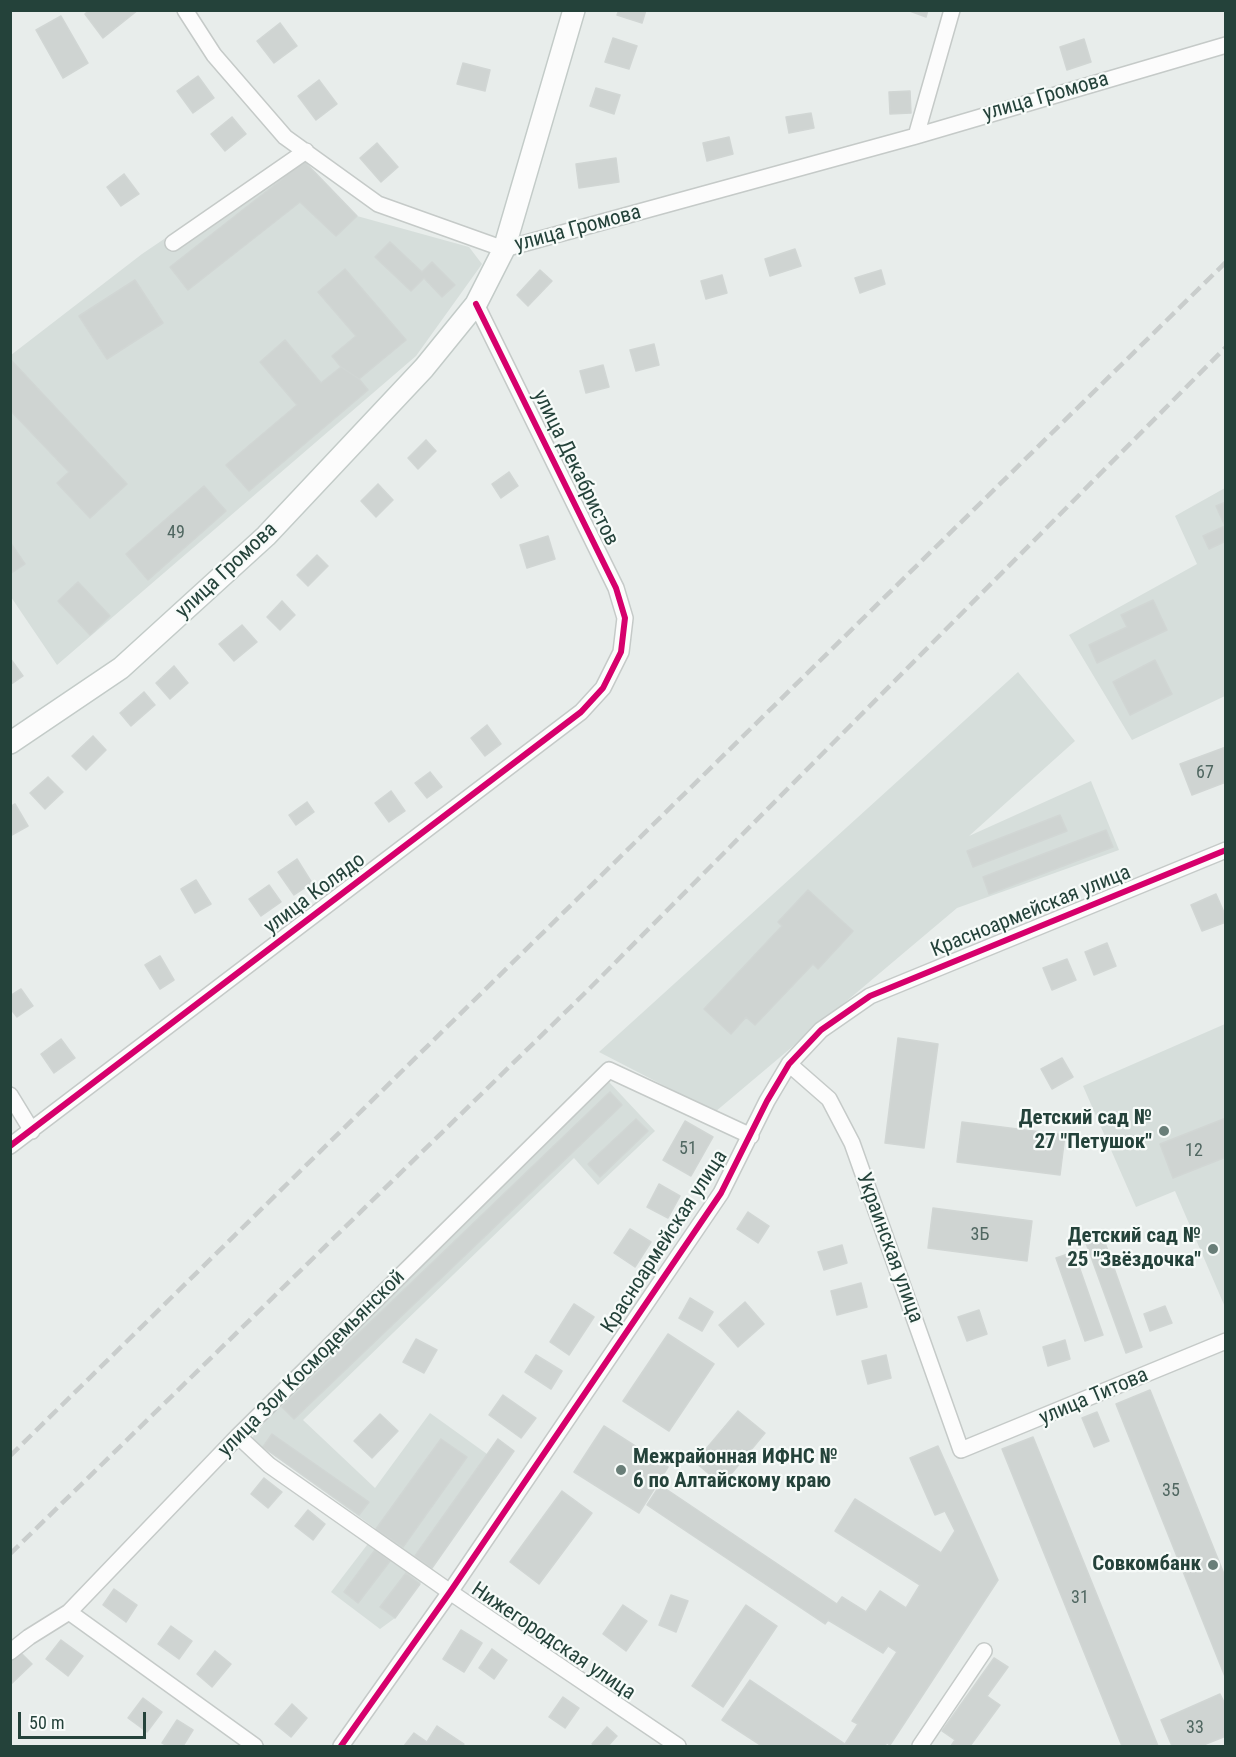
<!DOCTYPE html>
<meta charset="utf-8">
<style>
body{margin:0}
#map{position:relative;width:1236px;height:1757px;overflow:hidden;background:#e8edeb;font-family:"Roboto Condensed",sans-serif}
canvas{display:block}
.frame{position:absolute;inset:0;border:12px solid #24423a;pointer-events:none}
.scale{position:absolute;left:18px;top:1712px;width:128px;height:27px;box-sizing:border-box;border:3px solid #24423a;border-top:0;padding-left:8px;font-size:18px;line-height:21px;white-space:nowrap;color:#24423a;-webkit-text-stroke:4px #f7fbf9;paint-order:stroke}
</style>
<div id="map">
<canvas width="1236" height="1757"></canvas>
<div class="frame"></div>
<div class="scale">50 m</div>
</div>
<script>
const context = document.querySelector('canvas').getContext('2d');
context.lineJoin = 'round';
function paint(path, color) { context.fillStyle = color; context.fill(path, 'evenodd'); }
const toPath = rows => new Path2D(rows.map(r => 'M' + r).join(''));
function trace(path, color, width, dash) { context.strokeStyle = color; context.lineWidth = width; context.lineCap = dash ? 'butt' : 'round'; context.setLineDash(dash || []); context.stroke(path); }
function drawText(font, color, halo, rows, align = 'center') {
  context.font = font + ' "Roboto Condensed",sans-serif'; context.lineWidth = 4.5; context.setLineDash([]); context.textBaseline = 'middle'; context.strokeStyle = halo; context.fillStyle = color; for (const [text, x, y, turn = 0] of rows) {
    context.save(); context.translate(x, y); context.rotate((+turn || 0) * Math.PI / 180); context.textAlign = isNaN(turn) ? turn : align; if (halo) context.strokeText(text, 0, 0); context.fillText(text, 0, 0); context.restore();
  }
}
paint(toPath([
 [302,159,357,216,469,247,482,264,416,356,57,665,11,597,11,355,142,254,273,165,281,180],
 [1225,488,1225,696,1132,740,1069,635,1197,564,1175,516],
 [1018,672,1075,741,969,836,1091,781,1119,850,957,908,715,1112,599,1052],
 [1225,1024,1225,1307,1175,1191,1136,1207,1083,1086],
 [609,1082,655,1131,598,1185,574,1158,303,1420,375,1488,430,1413,487,1454,498,1439,514,1451,420,1584,395,1618,380,1629,331,1592,367,1545,376,1529,251,1439,278,1407]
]), '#d6dedb');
const building = toPath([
 [89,10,138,10,103,38,85,14,89,10],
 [619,10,646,10,642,23,617,15,619,10],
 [907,10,928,10,926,17,907,10],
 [61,16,88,63,63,78,36,30,61,16],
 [280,23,297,46,274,63,257,41,280,23],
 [613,38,637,46,629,69,605,62,613,38],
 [1084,39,1091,62,1067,70,1060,47,1084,39],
 [463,63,490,70,485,91,457,84,463,63],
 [198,76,214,98,193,113,177,91,198,76],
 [319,80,337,104,316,120,298,96,319,80],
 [596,88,620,95,614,114,590,106,596,88],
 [910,91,911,113,890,114,889,92,910,91],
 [811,113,814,128,789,133,786,117,811,113],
 [232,117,246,134,225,151,211,134,232,117],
 [729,137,733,154,707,161,703,143,729,137],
 [377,143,398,167,381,182,360,158,377,143],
 [616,158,619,182,579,188,576,164,616,158],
 [302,159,357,216,336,236,300,202,188,290,170,267,281,180,302,159],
 [124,174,139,194,121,206,107,187,124,174],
 [390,242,422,272,432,262,455,285,442,297,424,278,411,291,375,257,390,242],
 [795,249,801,266,770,276,765,259,795,249],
 [345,269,406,340,359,379,341,367,332,356,356,336,318,292,345,269],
 [540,270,552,281,528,306,517,295,540,270],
 [881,270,885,284,860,293,855,278,881,270],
 [722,275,727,293,706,299,701,281,722,275],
 [135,280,163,323,107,359,79,316,135,280],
 [285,340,321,383,341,367,359,379,368,390,249,491,226,465,297,405,260,362,285,340],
 [654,344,659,365,636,371,630,350,654,344],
 [12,361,127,484,90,518,57,483,69,472,10,410,10,363,12,361],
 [603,365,609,387,586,393,580,371,603,365],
 [426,440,436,451,418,469,408,458,426,440],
 [509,472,518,486,501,498,492,484,509,472],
 [378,484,393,500,376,517,361,501,378,484],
 [204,486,226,511,148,580,126,554,204,486],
 [1226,502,1226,541,1209,549,1203,536,1225,526,1216,506,1226,502],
 [548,536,555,559,527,568,520,545,548,536],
 [10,542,25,564,10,574,10,542],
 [317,555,328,566,308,586,297,575,317,555],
 [78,582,110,616,90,635,58,601,78,582],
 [1153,600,1167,630,1097,663,1089,645,1127,627,1121,615,1153,600],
 [282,601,295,615,280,630,267,617,282,601],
 [242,625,257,642,234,661,219,644,242,625],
 [10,658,23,676,10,685,10,658],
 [1155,660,1172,694,1130,715,1113,682,1155,660],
 [174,666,188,683,170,699,156,683,174,666],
 [144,692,155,705,131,726,120,713,144,692],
 [487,725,501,744,485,756,471,738,487,725],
 [93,736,106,750,86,770,72,756,93,736],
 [1226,747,1226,782,1192,795,1180,764,1226,747],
 [430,772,442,787,427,798,415,783,430,772],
 [48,777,63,792,45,809,30,793,48,777],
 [391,791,405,811,389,822,375,803,391,791],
 [307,802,314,812,296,825,289,815,307,802],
 [15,804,28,826,10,836,10,807,15,804],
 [1060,815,1067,831,973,867,967,851,1060,815],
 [1106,830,1113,847,989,894,983,877,1106,830],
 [297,859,312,883,294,895,278,872,297,859],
 [196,880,211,904,195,913,181,889,196,880],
 [269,885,281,902,261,916,249,899,269,885],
 [808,890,853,931,818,969,813,964,755,1025,746,1017,731,1034,704,1009,782,926,778,922,808,890],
 [1216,894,1226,917,1226,922,1202,931,1191,905,1216,894],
 [1107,943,1116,966,1094,975,1085,952,1107,943],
 [160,956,174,980,160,989,145,965,160,956],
 [1067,959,1076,980,1052,990,1043,968,1067,959],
 [21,989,33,1006,17,1017,10,1008,10,996,21,989],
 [898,1038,938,1044,924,1148,885,1143,898,1038],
 [61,1039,75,1058,54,1073,41,1054,61,1039],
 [1062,1058,1073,1077,1052,1089,1041,1069,1062,1058],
 [610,1092,622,1105,294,1419,282,1407,610,1092],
 [1226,1118,1226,1157,1173,1178,1160,1144,1226,1118],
 [636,1119,648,1131,600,1177,588,1164,636,1119],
 [685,1121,713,1137,691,1176,663,1160,685,1121],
 [962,1122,1065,1135,1060,1175,957,1162,962,1122],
 [659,1184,680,1196,668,1218,647,1207,659,1184],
 [933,1208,1032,1221,1027,1261,928,1248,933,1208],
 [748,1212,769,1226,758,1243,737,1229,748,1212],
 [630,1229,651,1242,635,1267,614,1253,630,1229],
 [1103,1237,1142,1347,1126,1353,1086,1243,1103,1237],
 [842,1245,847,1263,824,1270,818,1252,842,1245],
 [1074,1252,1103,1335,1085,1341,1056,1258,1074,1252],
 [861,1283,867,1307,837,1315,831,1291,861,1283],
 [690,1298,713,1312,702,1331,679,1318,690,1298],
 [745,1302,764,1324,738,1347,719,1325,745,1302],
 [574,1304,594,1317,569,1355,550,1342,574,1304],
 [1165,1306,1172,1323,1150,1331,1144,1314,1165,1306],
 [979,1310,987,1334,967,1341,958,1317,979,1310],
 [668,1334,714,1364,669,1431,623,1401,668,1334],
 [416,1339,437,1350,424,1373,403,1362,416,1339],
 [1065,1340,1070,1359,1048,1366,1043,1347,1065,1340],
 [536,1355,562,1371,551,1389,525,1372,536,1355],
 [886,1355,891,1378,868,1384,862,1361,886,1355],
 [1150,1390,1226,1579,1226,1679,1116,1404,1150,1390],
 [503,1395,536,1418,521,1438,489,1415,503,1395],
 [738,1411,765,1433,722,1485,695,1462,738,1411],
 [1097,1412,1109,1441,1094,1447,1082,1418,1097,1412],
 [380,1414,398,1431,372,1458,354,1441,380,1414],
 [604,1426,668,1467,639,1513,574,1472,604,1426],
 [272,1434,369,1502,359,1515,263,1447,272,1434],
 [1033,1437,1158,1746,1122,1746,1002,1449,1033,1437],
 [441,1439,467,1457,403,1547,376,1529,441,1439],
 [498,1439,514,1451,432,1568,415,1556,498,1439],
 [938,1446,998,1580,890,1745,887,1743,884,1746,762,1746,722,1720,750,1680,845,1744,858,1724,852,1721,897,1652,888,1646,883,1653,828,1620,825,1624,647,1505,660,1485,837,1604,842,1597,866,1612,880,1591,906,1608,920,1585,835,1531,855,1499,941,1553,955,1531,945,1511,935,1515,910,1458,938,1446],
 [264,1478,282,1492,268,1508,251,1494,264,1478],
 [562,1491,592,1513,539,1584,510,1562,562,1491],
 [308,1510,325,1524,313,1540,295,1526,308,1510],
 [375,1550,390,1561,358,1603,344,1592,375,1550],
 [406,1573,420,1584,395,1618,380,1607,406,1573],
 [114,1589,137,1605,126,1622,103,1605,114,1589],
 [671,1595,688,1601,676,1632,659,1625,671,1595],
 [623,1605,647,1621,626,1651,603,1634,623,1605],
 [746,1605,777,1626,723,1707,692,1686,746,1605],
 [171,1626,192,1641,179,1659,158,1644,171,1626],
 [461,1630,482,1643,464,1672,443,1659,461,1630],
 [61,1640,83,1656,68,1676,46,1659,61,1640],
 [492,1649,507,1660,494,1679,479,1668,492,1649],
 [19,1651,32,1664,10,1685,10,1659,19,1651],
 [215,1651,231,1664,212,1687,197,1674,215,1651],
 [994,1658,1008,1667,987,1696,1000,1705,970,1746,951,1746,955,1740,942,1731,994,1658],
 [1220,1694,1226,1706,1226,1736,1201,1746,1172,1746,1161,1720,1220,1694],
 [563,1697,579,1708,565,1728,549,1717,563,1697],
 [143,1698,162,1712,147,1732,128,1718,143,1698],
 [292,1704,307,1718,291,1737,275,1724,292,1704],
 [177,1720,193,1730,183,1746,168,1746,162,1743,177,1720],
 [437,1726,464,1744,462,1746,404,1746,414,1733,427,1742,437,1726],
 [607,1727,617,1736,608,1746,595,1746,592,1744,607,1727]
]);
paint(building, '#cfd4d2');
trace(building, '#d1d6d4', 1.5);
const street = toPath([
 [185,10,214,55,285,137,378,204,504,249,916,136,1226,45],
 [916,136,952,10],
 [173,243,306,151],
 [789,1064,829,1099,852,1143,961,1450,1226,1341],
 [10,1095,32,1131],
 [10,1146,581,712,603,688,621,652,625,618,616,588,476,304],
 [238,1436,269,1465,450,1592,678,1746],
 [69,1612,255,1746],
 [10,1652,29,1637,69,1612,238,1436,609,1070,751,1136],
 [341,1746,450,1592,721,1193,767,1101,789,1064,821,1030,870,996,1226,850],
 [920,1746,984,1651]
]);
const secondary = toPath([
 [10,743,121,668,266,536,424,368,476,304,504,249,574,10]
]);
trace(street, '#c5cac8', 18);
trace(secondary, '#c3cbc8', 24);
trace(street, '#fcfcfc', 15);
trace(secondary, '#fcfcfc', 21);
trace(toPath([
 [10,1456,1226,262],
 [10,1554,588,990,1226,347]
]), '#c9cdcc', 4.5, [12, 6]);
trace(toPath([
 [10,1146,581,712,603,688,621,652,625,618,616,588,476,304],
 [341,1746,450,1592,721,1193,767,1101,789,1064,821,1030,870,996,1226,850]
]), '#d6006c', 6);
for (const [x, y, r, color] of [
 [1164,1131,6,"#697e78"],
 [1213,1249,6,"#697e78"],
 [621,1470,6,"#697e78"],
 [1213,1565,6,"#697e78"]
]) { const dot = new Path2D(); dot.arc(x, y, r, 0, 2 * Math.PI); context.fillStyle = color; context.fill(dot); trace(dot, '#f7fbf9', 2); }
drawText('18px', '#506761', null, [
 ["49",176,533],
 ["67",1205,773],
 ["51",688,1149],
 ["12",1194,1151],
 ["3Б",980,1235],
 ["35",1171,1491],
 ["31",1080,1598],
 ["33",1195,1728]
]);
drawText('21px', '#24423a', '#f7fbf9', [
 ["улица Громова",1046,97,-16],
 ["улица Громова",578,229,-15],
 ["улица Декабристов",575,468,64],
 ["улица Громова",227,571,-43],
 ["улица Колядо",315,894,-37],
 ["Красноармейская улица",1031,912,-22],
 ["Красноармейская улица",665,1242,-57],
 ["Украинская улица",889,1248,70],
 ["улица Зои Космодемьянской",312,1364,-45],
 ["улица Титова",1094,1397,-23],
 ["Нижегородская улица",553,1642,34]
]);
drawText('bold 21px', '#24423a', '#f7fbf9', [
 ["Детский сад №",1152,1119],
 ["27 \"Петушок\"",1152,1143],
 ["Детский сад №",1201,1237],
 ["25 \"Звёздочка\"",1201,1261],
 ["Межрайонная ИФНС №",633,1458,"left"],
 ["6 по Алтайскому краю",633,1482,"left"],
 ["Совкомбанк",1201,1565]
], 'right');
</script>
